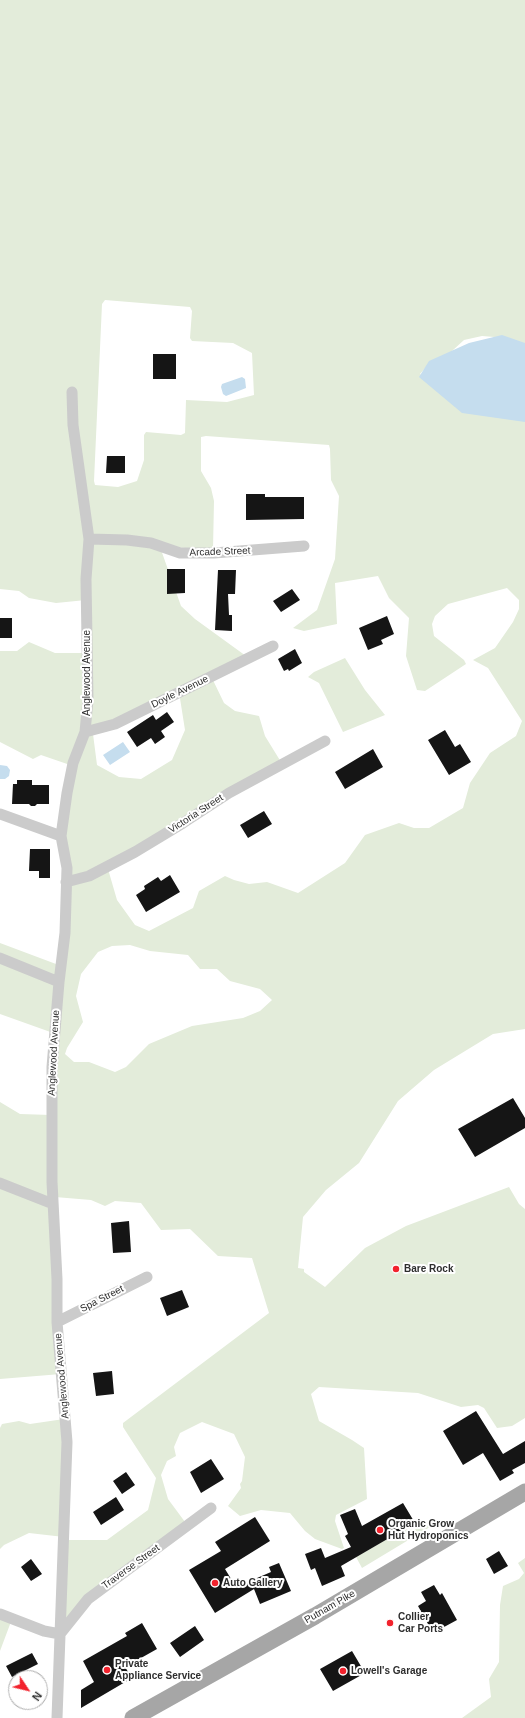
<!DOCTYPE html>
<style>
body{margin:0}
#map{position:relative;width:525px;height:1718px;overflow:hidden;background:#fff;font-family:Arial,sans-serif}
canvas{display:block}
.north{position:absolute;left:8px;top:1670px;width:40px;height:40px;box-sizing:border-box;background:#fff;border:1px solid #ababab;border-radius:50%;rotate:125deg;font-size:11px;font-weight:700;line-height:16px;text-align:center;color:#2e2e2e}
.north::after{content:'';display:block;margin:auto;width:14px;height:18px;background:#f2222d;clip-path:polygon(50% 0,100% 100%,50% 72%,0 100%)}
</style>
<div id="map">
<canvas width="525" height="1718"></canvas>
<div class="north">N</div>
</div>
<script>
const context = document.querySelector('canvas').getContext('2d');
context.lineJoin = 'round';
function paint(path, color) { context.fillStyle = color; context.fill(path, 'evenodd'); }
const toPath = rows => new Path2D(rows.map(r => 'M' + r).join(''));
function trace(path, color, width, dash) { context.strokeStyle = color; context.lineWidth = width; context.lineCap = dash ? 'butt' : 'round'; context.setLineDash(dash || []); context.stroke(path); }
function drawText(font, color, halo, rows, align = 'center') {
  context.font = font + ' Arial,sans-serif'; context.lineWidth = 4; context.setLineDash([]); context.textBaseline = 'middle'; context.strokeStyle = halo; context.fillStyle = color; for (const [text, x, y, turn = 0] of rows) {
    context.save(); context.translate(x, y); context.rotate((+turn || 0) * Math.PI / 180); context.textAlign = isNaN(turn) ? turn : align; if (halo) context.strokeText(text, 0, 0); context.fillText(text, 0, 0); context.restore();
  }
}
paint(toPath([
 [0,0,525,0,525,344,507,338,482,336,464,340,440,362,427,366,420,374,463,407,525,414,525,1029,493,1034,434,1070,398,1101,359,1163,326,1190,303,1217,298,1268,304,1269,304,1272,325,1287,365,1248,406,1226,509,1187,519,1204,525,1209,525,1418,512,1426,497,1428,484,1408,478,1405,461,1407,418,1393,319,1387,311,1394,319,1421,352,1440,364,1448,367,1499,336,1515,335,1521,344,1548,342,1549,315,1539,305,1531,290,1513,261,1510,240,1516,228,1506,241,1488,240,1484,242,1481,245,1457,234,1434,202,1422,180,1433,174,1447,176,1456,167,1461,161,1475,168,1499,188,1526,90,1600,63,1629,65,1540,107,1540,148,1510,156,1478,123,1427,123,1423,269,1313,252,1258,218,1256,190,1229,161,1230,141,1203,115,1201,105,1206,91,1200,55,1197,61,1374,0,1379,0,1102,20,1114,51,1115,56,1034,0,1014,0,943,56,964,62,964,63,833,73,766,41,755,33,759,0,742,0,651,17,651,29,642,55,653,89,653,86,600,56,603,29,598,19,591,0,589],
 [105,300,190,307,192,311,190,338,192,341,233,343,252,353,254,395,227,402,186,400,185,433,181,435,146,432,144,435,144,460,137,481,118,487,95,485,94,481,102,304],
 [206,436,329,445,330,449,331,480,339,496,335,559,317,610,293,628,304,631,337,624,335,583,378,576,389,598,409,618,406,656,417,690,425,691,466,664,464,660,434,636,432,624,435,616,448,604,507,588,519,600,519,609,513,622,495,648,473,660,488,668,522,721,516,736,490,753,470,783,463,808,429,828,414,828,399,823,365,835,345,863,298,893,267,882,249,884,234,880,225,876,199,891,193,908,149,931,135,925,117,900,108,869,281,762,265,736,259,716,235,711,224,703,211,676,246,656,195,619,181,606,160,547,213,549,214,501,211,488,201,471,201,437],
 [179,692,185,730,172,760,141,779,119,777,97,765,93,734],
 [130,945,150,951,188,955,200,969,217,969,230,981,260,989,272,1000,260,1011,243,1018,192,1026,149,1044,126,1067,115,1072,89,1062,74,1062,65,1054,67,1048,83,1022,76,996,81,974,98,952,112,946],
 [345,658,365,690,385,715,343,732,319,683,308,677,314,672],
 [64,1419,64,1537,29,1533,4,1545,0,1549,0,1428,2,1424,19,1421,30,1424],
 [416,1519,427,1521,430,1527,362,1568,356,1557,415,1523,414,1521],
 [525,1558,525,1718,462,1718,491,1697,489,1679,499,1662,500,1605,503,1586,519,1579,524,1573,518,1563],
 [0,1615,12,1619,0,1651]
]), '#e3ecda');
paint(toPath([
 [502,335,525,343,525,422,462,413,419,377,429,361,469,343],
 [242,377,245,379,246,388,226,396,223,394,221,387,222,384],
 [123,742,130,752,110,765,103,755],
 [0,765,7,766,10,770,9,776,5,779,0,779]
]), '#c5ddee');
paint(toPath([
 [153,354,176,354,176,379,153,379],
 [107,456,125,456,125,473,106,473],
 [246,494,265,494,265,497,304,497,304,519,246,520],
 [167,569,185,569,185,593,167,594],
 [218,570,236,570,235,594,228,594,229,615,232,615,232,631,215,630],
 [292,589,300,600,281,612,273,601],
 [387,616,394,634,381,640,383,644,368,650,359,628],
 [0,618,12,618,12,638,0,638],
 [295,649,302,663,289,671,288,669,284,671,278,659],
 [167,712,174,722,161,731,165,737,155,744,151,738,137,747,127,732,153,715,156,720],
 [445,730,455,747,460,744,471,762,449,775,428,740],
 [373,749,383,767,345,789,335,772],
 [17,780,32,780,32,785,49,785,49,804,37,804,35,806,31,806,29,804,12,804,13,784,17,784],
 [264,811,272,824,248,838,240,825],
 [30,849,50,849,50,878,39,878,39,871,29,871],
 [170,875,180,892,146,912,136,895,145,889,144,886,158,877,161,881],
 [513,1098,525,1118,525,1128,475,1157,458,1129],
 [129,1221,131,1252,113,1253,111,1223],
 [182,1290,189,1307,167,1316,160,1298],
 [112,1371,114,1394,96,1396,93,1373],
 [476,1411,503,1454,525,1441,525,1463,512,1470,514,1473,500,1481,483,1453,463,1465,443,1431],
 [211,1459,224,1479,201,1493,190,1472],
 [126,1472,135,1485,122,1494,113,1481],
 [116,1497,124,1510,101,1525,93,1512],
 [403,1503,415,1523,341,1566,345,1576,322,1586,315,1568,311,1570,305,1554,321,1548,325,1558,351,1547,345,1536,348,1534,340,1515,355,1509,362,1526],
 [255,1517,270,1541,225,1569,236,1587,271,1572,269,1567,279,1563,291,1591,260,1604,254,1589,215,1613,189,1570,221,1551,215,1542],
 [499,1551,508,1566,494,1574,486,1559],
 [31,1559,42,1574,31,1581,21,1567],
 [434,1585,440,1595,442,1593,457,1620,433,1633,418,1606,426,1601,421,1592],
 [142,1623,157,1649,125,1667,132,1678,81,1708,81,1690,94,1682,83,1661,127,1636,125,1633],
 [195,1626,204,1640,180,1657,170,1643],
 [352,1651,365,1673,333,1691,320,1669],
 [32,1653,38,1664,12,1677,6,1666]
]), '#151515');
trace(toPath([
 [89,539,127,540,151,543,180,553,214,553,304,546],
 [85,732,115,724,273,646],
 [0,814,61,836],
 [66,882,89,876,135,852,183,823,229,793,325,741],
 [0,958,59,982],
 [0,1183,53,1204],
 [57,1322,147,1277],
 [0,1614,44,1631,60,1634,88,1599,211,1508],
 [57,1718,67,1442,57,1322,57,1279,52,1182,52,1067,59,982,65,933,67,868,61,836,67,793,73,763,85,732,88,700,86,579,89,539,73,425,72,392]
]), '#cbcbcb', 11);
trace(toPath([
 [133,1718,315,1616,525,1492]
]), '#a6a6a6', 17);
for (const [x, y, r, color] of [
 [396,1269,4,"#f2222d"],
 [380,1530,4,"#f2222d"],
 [215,1583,4,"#f2222d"],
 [390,1623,4,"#f2222d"],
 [107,1670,4,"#f2222d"],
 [343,1671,4,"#f2222d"]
]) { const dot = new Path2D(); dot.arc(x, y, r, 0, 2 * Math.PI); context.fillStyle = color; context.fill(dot); trace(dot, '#fff', 1.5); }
drawText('10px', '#2e2e2e', '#fff', [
 ["Arcade Street",220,552,-2],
 ["Anglewood Avenue",87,673,-90],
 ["Doyle Avenue",180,692,-26],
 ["Victoria Street",196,814,-33],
 ["Anglewood Avenue",54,1053,-87],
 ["Spa Street",102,1299,-27],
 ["Anglewood Avenue",62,1376,-95],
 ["Traverse Street",131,1567,-36],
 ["Putnam Pike",330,1607,-30]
]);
drawText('bold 10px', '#2e2e2e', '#fff', [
 ["Bare Rock",404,1269],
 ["Organic Grow",388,1524],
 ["Hut Hydroponics",388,1536],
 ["Auto Gallery",223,1583],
 ["Collier",398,1617],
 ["Car Ports",398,1629],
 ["Private",115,1664],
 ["Appliance Service",115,1676],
 ["Lowell's Garage",351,1671]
], 'left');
</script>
